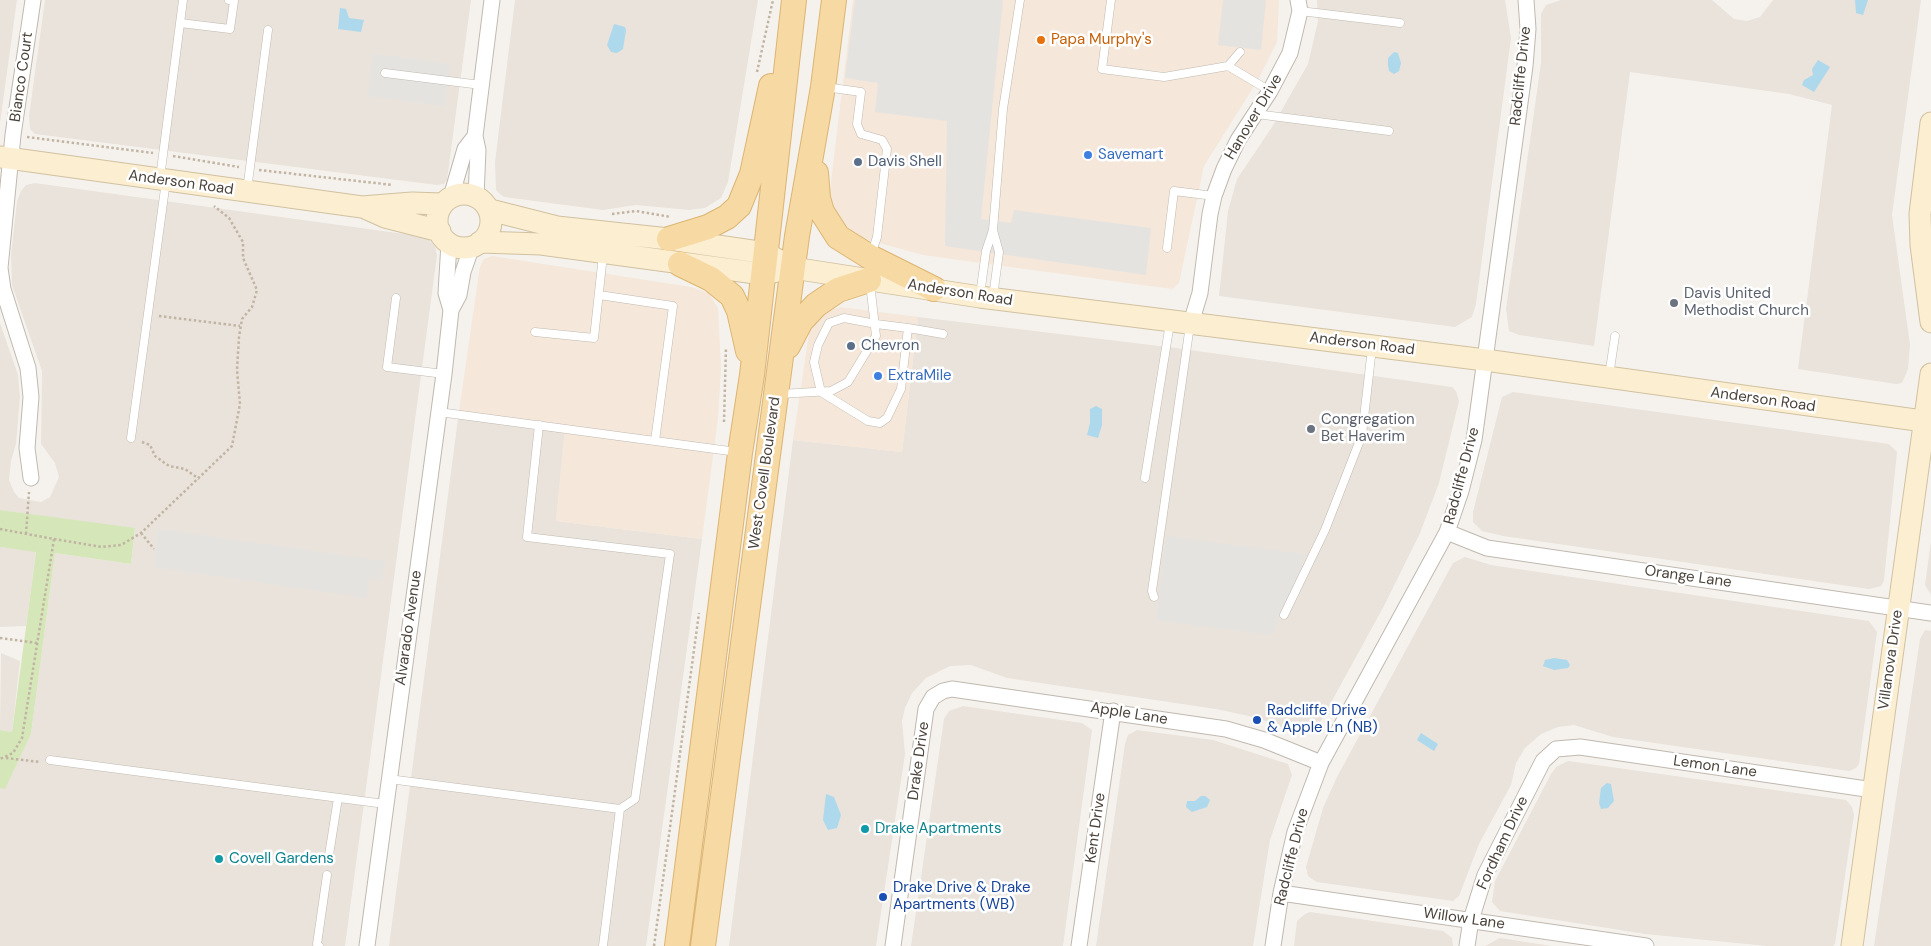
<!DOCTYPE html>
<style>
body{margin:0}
canvas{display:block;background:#f5f2ed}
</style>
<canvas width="1931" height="946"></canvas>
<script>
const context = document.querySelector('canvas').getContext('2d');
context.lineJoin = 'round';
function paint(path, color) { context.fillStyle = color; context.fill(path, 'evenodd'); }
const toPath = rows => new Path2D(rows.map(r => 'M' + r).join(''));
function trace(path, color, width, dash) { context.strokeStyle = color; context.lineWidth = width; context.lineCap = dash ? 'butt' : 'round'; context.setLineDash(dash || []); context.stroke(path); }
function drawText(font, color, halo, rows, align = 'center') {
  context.font = font + ' "DM Sans",sans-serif'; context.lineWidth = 5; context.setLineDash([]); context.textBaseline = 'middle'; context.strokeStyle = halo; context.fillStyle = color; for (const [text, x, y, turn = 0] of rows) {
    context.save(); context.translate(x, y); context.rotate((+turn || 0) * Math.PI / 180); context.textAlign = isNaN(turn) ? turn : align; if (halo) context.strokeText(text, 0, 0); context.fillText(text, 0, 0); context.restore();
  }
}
paint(toPath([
 [0,0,17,0,0,123],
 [45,0,471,0,447,180,444,184,437,185,35,134,30,129,29,116],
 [515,0,758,0,728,182,721,198,705,208,689,210,636,205,603,210,504,197,500,194,496,190,495,162],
 [1317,0,1505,0,1511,38,1476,304,1472,317,1455,327,1219,296,1228,211,1237,179,1272,127,1308,64,1318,21],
 [1561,0,1712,0,1734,19,1747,21,1760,17,1773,0,1921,0,1892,215,1910,345,1908,369,1902,383,1896,384,1798,369,1832,105,1789,94,1630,72,1594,346,1519,335,1509,331,1506,309,1541,63,1541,14,1546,5],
 [35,183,426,237,435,246,437,255,345,946,0,946,0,788,5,788,31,734,55,553,131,564,135,529,0,510,0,323,18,375,20,397,16,444,11,461,9,480,14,492,19,498,41,502,50,497,59,477,55,463,41,444,42,371,12,285,11,255,17,201,21,191,26,185],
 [918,317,1176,348,1452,387,1456,391,1459,401,1439,483,1420,533,1385,604,1316,730,1311,733,1300,735,1258,718,1216,709,1007,678,971,665,950,666,926,678,912,693,905,708,902,721,905,754,876,946,729,946,793,440,902,452],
 [1513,392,1889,444,1897,452,1884,580,1881,586,1869,589,1503,536,1482,531,1473,522,1473,512,1502,397],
 [459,411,566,424,556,521,702,539,646,946,389,946],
 [1931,541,1931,595,1925,585],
 [0,547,36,551,26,626,0,627],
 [1465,557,1491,565,1869,621,1877,632,1859,764,1856,768,1849,771,1613,737,1574,725,1558,727,1541,734,1525,748,1516,763,1511,785,1479,844,1459,896,1453,901,1317,882,1312,879,1308,876,1306,867,1323,808,1337,777,1453,563],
 [1925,630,1931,631,1931,946,1874,946,1920,639],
 [1,653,20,661,12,732,0,730],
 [963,706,1082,723,1092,730,1063,946,911,946,944,719,949,711],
 [1137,730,1213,740,1288,764,1292,775,1270,840,1253,946,1096,946,1125,744,1128,735],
 [1568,761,1846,800,1852,807,1854,815,1835,944,1833,946,1767,946,1645,934,1500,911,1492,902,1495,881,1551,774,1556,767],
 [1310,912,1443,931,1452,938,1453,946,1294,946,1297,921,1305,914],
 [1500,938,1552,946,1485,946]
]), '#e9e3db');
paint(toPath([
 [853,0,1279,0,1277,42,1258,80,1204,166,1179,283,1172,289,923,255,861,238,849,231,837,218,829,198],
 [492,256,691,287,709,293,718,308,721,368,718,418,702,539,556,521,565,424,459,411,480,266,484,259],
 [840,307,918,317,902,452,793,440,809,333,817,320,829,311]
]), '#f5e7da');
paint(toPath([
 [0,510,135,528,131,564,55,553,31,734,5,789,0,788,0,730,12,732,36,552,0,547]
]), '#d5e6b9');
paint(toPath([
 [855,0,1003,0,981,219,1011,223,1014,210,1151,228,1146,275,945,246,947,121,875,112,878,83,845,78],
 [1223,0,1266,0,1261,50,1218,45],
 [373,54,450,64,445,106,368,96],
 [158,529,385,561,381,580,369,579,366,598,154,567],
 [1166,536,1304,554,1301,572,1271,635,1156,620]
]), '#e5e3e0');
paint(toPath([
 [1855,0,1868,0,1863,15,1856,13],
 [340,8,346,9,349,18,364,20,361,32,338,29],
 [614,24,625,27,626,30,623,49,617,53,611,52,607,45],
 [1394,52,1398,53,1401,63,1399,71,1394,74,1389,71,1388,65,1388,58],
 [1818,60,1830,67,1814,92,1802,85,1804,80,1813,75,1812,69],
 [1096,406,1102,409,1102,425,1098,438,1087,435,1090,423,1090,409],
 [1554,658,1567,660,1570,665,1568,668,1554,670,1543,666,1545,660],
 [1421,733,1438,744,1434,751,1417,740],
 [1607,783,1611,784,1614,801,1608,808,1601,809,1599,803,1601,788],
 [826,794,834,797,841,815,837,828,828,830,823,820],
 [1201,796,1205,796,1210,800,1207,807,1192,812,1186,807,1187,801,1195,801]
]), '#aed8ec');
const lane = toPath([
 [1111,0,1102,69,1164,77,1228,66,1270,91],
 [1300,11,1400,23],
 [180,23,230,29,234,1,229,0],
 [1228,66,1240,52],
 [385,73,481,85],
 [825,87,861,92,857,124,861,134,882,140,887,149,877,237,871,255],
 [1256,114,1389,131],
 [160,178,183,0],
 [247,190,268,30],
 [993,230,999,252,993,297],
 [1167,248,1174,191,1214,196],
 [599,295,673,306,655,441],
 [980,295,986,251,993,230,1003,109,1020,0],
 [396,298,387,367,444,374],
 [908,328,901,389,887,418,880,423,868,421,821,392,814,362,818,345,829,323,844,318,876,324,908,328,943,334],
 [535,332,594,338,603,255],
 [1609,376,1615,336],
 [780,394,831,391,848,382,876,336,870,283],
 [439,412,737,452],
 [539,425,527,537,670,554,635,799,620,809,603,946],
 [131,438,166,181],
 [1145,478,1170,323],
 [1154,597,1152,591,1190,325],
 [1284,615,1325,530,1362,435,1372,348],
 [50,760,385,804],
 [389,779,620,809],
 [329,855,338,798],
 [319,946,317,944,327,875]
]);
const street = toPath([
 [451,197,465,149,475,136],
 [476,197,478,150,475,136,492,0],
 [451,310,459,295,463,272,472,246],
 [1191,323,1200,293,1210,214,1214,196,1224,169,1238,140,1270,91,1290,53,1300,11,1298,0],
 [31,478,27,448,31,397,28,368,3,289,0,268,13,135,33,0],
 [1447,532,1487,548,1931,613],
 [1281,893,1646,946],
 [367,946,444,374,451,310,446,293,449,243],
 [893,946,926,709,933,697,943,691,952,689,1226,729,1264,740,1321,763],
 [1079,946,1113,711],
 [1273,946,1281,893,1295,832,1321,763,1447,532,1461,491,1474,440,1525,66,1528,29,1526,0],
 [1467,946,1471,920,1485,875,1543,761,1556,749,1580,747,1873,790]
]);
const secondary = toPath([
 [1931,123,1920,214,1921,245,1931,322],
 [0,157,362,207,412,203,442,204],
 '437 221a27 27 0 1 1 54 0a27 27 0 1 1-54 0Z',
 [367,209,385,217,440,231],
 [490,210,557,227,669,239,766,253,780,261],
 [480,242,541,244,763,274,793,268,980,297,1485,360,1931,422],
 [1852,946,1931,374]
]);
const primary = toPath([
 [816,173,818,198,822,212,838,237,870,257,934,289],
 [669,239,708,227,727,217,739,206,752,174,771,86],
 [680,264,711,279,732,296,739,311,748,351],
 [788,346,801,321,816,305,838,290,869,280],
 [677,946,740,453,752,375,794,0],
 [703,946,797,236,823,87,834,0]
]);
trace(lane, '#c0b9b0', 9);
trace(street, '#c0b9b0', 17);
trace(secondary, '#d1c1a0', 23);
trace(primary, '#dcb573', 26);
trace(toPath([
 [757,72,773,0],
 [27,137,153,153],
 [173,156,239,167],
 [259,170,393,185],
 [612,214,636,211,671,217],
 [159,316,240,326],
 [724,422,726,347],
 [142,442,150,445,155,456,169,466,185,469,199,479],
 [0,529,54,539,22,738,13,753,0,759],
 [141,533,154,549],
 [26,534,29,492],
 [54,539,102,547,121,545,141,533,232,446,240,404,237,370,239,337,242,319,252,307,257,290,243,258,243,242,229,218,214,206],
 [0,638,37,643],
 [6,758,40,762],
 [654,946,699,613]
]), '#c1b4a2', 2.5, [2.5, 2.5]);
trace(lane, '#fff', 8);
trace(street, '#fff', 15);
trace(secondary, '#fbeed1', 21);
trace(primary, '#f7d9a3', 24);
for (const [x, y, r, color] of [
 [1041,40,5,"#e8710a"],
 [1088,155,5,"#3f7fe0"],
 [858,162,5,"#5c6f8a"],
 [1674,303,5,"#6b7280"],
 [851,346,5,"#5c6f8a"],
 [878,376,5,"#3f7fe0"],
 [1311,429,5,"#6b7280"],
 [1257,720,5,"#1a4fb4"],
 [865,829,5,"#0f9aa8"],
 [219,859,5,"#0f9aa8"],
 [883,897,5,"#1a4fb4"]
]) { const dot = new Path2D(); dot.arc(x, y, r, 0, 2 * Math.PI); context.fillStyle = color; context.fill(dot); trace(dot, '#fff', 2); }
drawText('15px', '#c56008', '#fff', [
 ["Papa Murphy's",1051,40]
], 'left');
drawText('15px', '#4a423a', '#fff', [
 ["Radcliffe Drive",1521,76,-84],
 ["Bianco Court",22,77,-82],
 ["Hanover Drive",1254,117,-59],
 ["Anderson Road",181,183,8],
 ["Anderson Road",960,293,9],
 ["Anderson Road",1362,344,7],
 ["Anderson Road",1763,400,8],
 ["West Covell Boulevard",765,473,-82],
 ["Radcliffe Drive",1462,476,-75],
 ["Orange Lane",1688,577,8],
 ["Alvarado Avenue",409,628,-82],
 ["Villanova Drive",1891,660,-82],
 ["Apple Lane",1129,714,9],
 ["Drake Drive",919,761,-82],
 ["Lemon Lane",1715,767,8],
 ["Kent Drive",1096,828,-82],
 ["Fordham Drive",1503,843,-65],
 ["Radcliffe Drive",1292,857,-76],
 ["Willow Lane",1464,919,8]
]);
drawText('15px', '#366cbe', '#fff', [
 ["Savemart",1098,155],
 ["ExtraMile",888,376]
], 'left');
drawText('15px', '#4e5e75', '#fff', [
 ["Davis Shell",868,162],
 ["Chevron",861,346]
], 'left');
drawText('15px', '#5b616d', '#fff', [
 ["Davis United",1684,294],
 ["Methodist Church",1684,311],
 ["Congregation",1321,420],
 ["Bet Haverim",1321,437]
], 'left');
drawText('15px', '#164399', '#fff', [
 ["Radcliffe Drive",1267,711],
 ["& Apple Ln (NB)",1267,728],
 ["Drake Drive & Drake",893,888],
 ["Apartments (WB)",893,905]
], 'left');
drawText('15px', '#0d838f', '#fff', [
 ["Drake Apartments",875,829],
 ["Covell Gardens",229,859]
], 'left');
</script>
